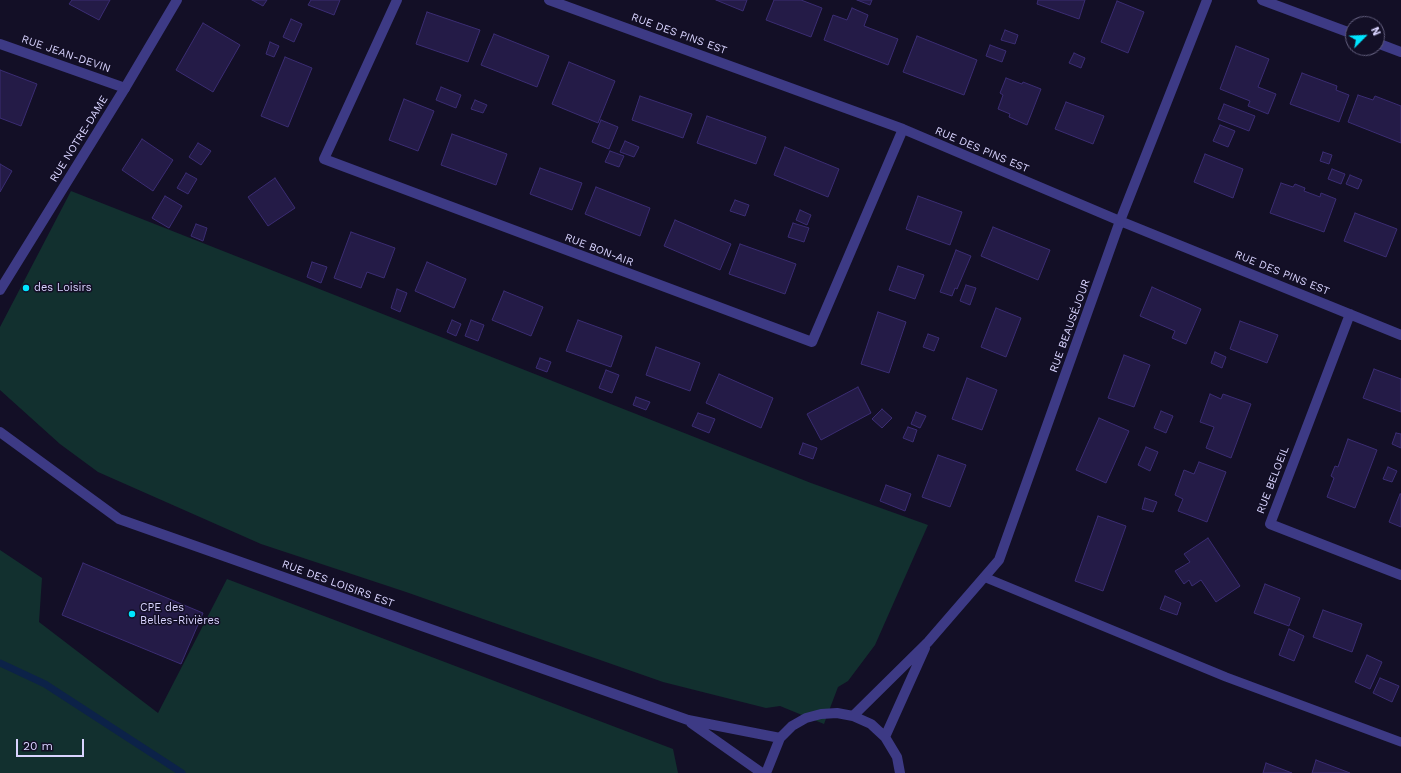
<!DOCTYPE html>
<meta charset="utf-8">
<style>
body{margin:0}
#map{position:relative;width:1401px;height:773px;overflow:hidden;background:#130f26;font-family:"Work Sans",sans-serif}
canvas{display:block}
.north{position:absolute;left:1345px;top:16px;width:40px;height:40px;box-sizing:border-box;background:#130f26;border:1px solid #625e7d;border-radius:50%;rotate:66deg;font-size:11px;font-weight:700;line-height:16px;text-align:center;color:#d9d4ff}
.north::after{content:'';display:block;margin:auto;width:14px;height:18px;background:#00e5ff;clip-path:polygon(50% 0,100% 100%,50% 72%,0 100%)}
.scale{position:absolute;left:16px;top:739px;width:68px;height:18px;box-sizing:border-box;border:2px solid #d9d4ff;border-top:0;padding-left:5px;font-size:12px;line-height:14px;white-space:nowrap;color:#d9d4ff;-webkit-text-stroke:3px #130f26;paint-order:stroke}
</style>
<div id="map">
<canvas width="1401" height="773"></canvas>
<div class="north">N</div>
<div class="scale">20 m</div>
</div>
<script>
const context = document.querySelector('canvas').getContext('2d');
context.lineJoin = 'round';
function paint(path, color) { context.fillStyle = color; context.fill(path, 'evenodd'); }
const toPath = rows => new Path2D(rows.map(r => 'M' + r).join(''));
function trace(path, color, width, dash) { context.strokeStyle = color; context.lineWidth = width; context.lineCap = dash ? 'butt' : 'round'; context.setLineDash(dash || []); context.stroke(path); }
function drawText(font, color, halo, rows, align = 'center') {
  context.font = font + ' "Work Sans",sans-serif'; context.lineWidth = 3; context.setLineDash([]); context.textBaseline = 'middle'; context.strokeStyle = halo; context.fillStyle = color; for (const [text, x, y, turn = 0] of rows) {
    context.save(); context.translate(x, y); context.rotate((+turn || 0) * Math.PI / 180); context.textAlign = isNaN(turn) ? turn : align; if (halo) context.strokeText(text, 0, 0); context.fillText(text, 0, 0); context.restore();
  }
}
paint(toPath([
 [71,191,811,483,928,525,875,645,848,681,838,687,824,724,780,706,766,708,663,682,406,592,261,544,98,472,60,444,0,390,0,327],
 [0,550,42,578,39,622,158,713,227,579,673,749,678,773,0,773]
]), '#12302f');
trace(toPath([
 [0,663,45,684,182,773]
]), '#0c2248', 7);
const building = toPath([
 [72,0,110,0,99,20,69,4,72,0],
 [252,0,267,0,263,6,252,0],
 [311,0,340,0,334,15,308,5,311,0],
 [716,0,747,0,743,11,716,0],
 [774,0,801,0,822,8,811,37,766,20,774,0],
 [857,0,872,0,870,5,857,0],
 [1038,0,1085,0,1079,19,1037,4,1038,0],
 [1117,1,1144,12,1128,53,1101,42,1117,1],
 [852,8,868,15,864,26,898,39,888,65,824,40,833,15,847,20,852,8],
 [427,12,480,30,468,62,416,44,427,12],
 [291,19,302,24,294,42,283,37,291,19],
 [203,23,240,45,213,92,176,70,203,23],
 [1005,30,1018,35,1015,44,1001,40,1005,30],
 [494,34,549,56,537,87,481,65,494,34],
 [917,36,977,60,964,95,903,72,917,36],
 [270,42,279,46,274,57,266,54,270,42],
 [990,45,1006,51,1002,62,986,56,990,45],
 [1236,46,1269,59,1258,87,1276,94,1268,114,1248,106,1250,101,1220,89,1236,46],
 [1074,53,1085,58,1081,68,1069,63,1074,53],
 [285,57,312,68,288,127,261,116,285,57],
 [569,62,615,81,598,123,552,104,569,62],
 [0,70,37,84,21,126,0,118,0,70],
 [1302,73,1337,86,1336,90,1349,95,1339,122,1290,104,1302,73],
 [1006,78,1022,84,1023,82,1041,89,1027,125,1009,117,1010,114,998,109,1003,95,1000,93,1006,78],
 [441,87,461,95,456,108,436,100,441,87],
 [1358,95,1373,100,1375,96,1401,106,1401,143,1348,122,1358,95],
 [640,96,692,114,683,138,632,120,640,96],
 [404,99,434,111,418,151,389,140,404,99],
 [475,100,487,105,483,113,471,109,475,100],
 [1066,102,1104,116,1093,144,1055,129,1066,102],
 [1224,104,1255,116,1249,131,1218,119,1224,104],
 [707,116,766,137,756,164,697,143,707,116],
 [601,120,618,127,609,149,592,142,601,120],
 [1220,125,1235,131,1228,147,1213,141,1220,125],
 [452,134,507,154,496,185,441,165,452,134],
 [142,139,173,160,153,191,122,170,142,139],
 [625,141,639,147,634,157,620,152,625,141],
 [198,143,211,151,201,165,189,157,198,143],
 [785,147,839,169,828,197,774,175,785,147],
 [610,151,624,156,619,167,605,162,610,151],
 [1323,152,1332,155,1329,164,1320,161,1323,152],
 [1205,154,1243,169,1233,198,1194,182,1205,154],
 [0,164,12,171,0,192,0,164],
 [540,168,582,183,572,210,530,194,540,168],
 [1332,169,1345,174,1341,184,1328,179,1332,169],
 [186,173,197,179,188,194,177,188,186,173],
 [1350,175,1362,180,1358,189,1346,184,1350,175],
 [275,178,295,208,268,226,248,197,275,178],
 [1281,183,1293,187,1295,184,1305,188,1304,191,1320,197,1321,193,1336,199,1324,232,1270,213,1281,183],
 [596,187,650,208,640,236,585,214,596,187],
 [165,196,182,206,169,228,152,218,165,196],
 [918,196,962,212,950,245,906,229,918,196],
 [735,200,749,205,745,216,730,211,735,200],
 [800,210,811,215,807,225,796,220,800,210],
 [1355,213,1397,229,1386,257,1344,241,1355,213],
 [675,220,731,244,720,270,664,246,675,220],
 [793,223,809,228,804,242,788,237,793,223],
 [196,224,207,228,203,241,191,236,196,224],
 [993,227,1050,250,1038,280,981,256,993,227],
 [351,232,395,248,384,278,367,272,361,288,334,278,351,232],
 [740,244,796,264,785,294,729,274,740,244],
 [956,250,971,256,957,289,955,288,952,296,940,292,956,250],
 [312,262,327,267,321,283,307,277,312,262],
 [427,262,466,279,454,308,415,291,427,262],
 [898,266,924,275,915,299,889,290,898,266],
 [966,285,976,288,970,305,960,301,966,285],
 [1152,287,1201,309,1186,344,1172,338,1175,331,1140,316,1152,287],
 [397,289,407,293,400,312,391,308,397,289],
 [504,291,543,307,531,336,492,320,504,291],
 [996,308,1021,318,1006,357,981,347,996,308],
 [878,312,906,322,889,373,861,364,878,312],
 [452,320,461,324,456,336,447,332,452,320],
 [471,320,484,325,478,341,465,336,471,320],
 [578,320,622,336,611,367,566,351,578,320],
 [1240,321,1278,335,1267,363,1230,349,1240,321],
 [928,334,939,338,934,351,923,347,928,334],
 [656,347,700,363,690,391,646,375,656,347],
 [1215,352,1226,357,1222,368,1211,363,1215,352],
 [1124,355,1150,365,1134,407,1108,398,1124,355],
 [540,358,551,362,547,372,536,368,540,358],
 [1374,369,1401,379,1401,412,1363,398,1374,369],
 [606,370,619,375,612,393,599,388,606,370],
 [719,374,773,398,761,428,706,403,719,374],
 [967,378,997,390,982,430,952,419,967,378],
 [858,387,871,413,821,440,807,414,858,387],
 [1210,394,1221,399,1223,394,1251,404,1231,458,1206,448,1214,427,1200,422,1210,394],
 [636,397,650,402,646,410,633,405,636,397],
 [882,409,892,418,882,428,872,419,882,409],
 [1161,411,1173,416,1166,433,1154,428,1161,411],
 [916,412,926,416,920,428,911,424,916,412],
 [698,413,715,419,709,433,692,426,698,413],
 [1099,418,1129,431,1106,483,1076,470,1099,418],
 [908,427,917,430,913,442,903,438,908,427],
 [1396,433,1401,434,1401,448,1392,444,1396,433],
 [1348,439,1377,450,1355,508,1327,497,1334,478,1331,476,1335,466,1338,467,1348,439],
 [803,443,817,448,813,459,799,454,803,443],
 [1146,447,1158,452,1150,471,1138,465,1146,447],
 [938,455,966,465,950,507,922,497,938,455],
 [1199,462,1226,472,1207,522,1178,511,1183,499,1175,495,1184,470,1194,474,1199,462],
 [1388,467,1397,471,1392,482,1383,479,1388,467],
 [886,485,911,494,905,511,880,501,886,485],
 [1400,494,1401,494,1401,527,1389,522,1400,494],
 [1145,498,1157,502,1153,512,1142,509,1145,498],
 [1098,516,1126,526,1103,591,1075,581,1098,516],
 [1208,538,1240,586,1216,602,1201,580,1192,586,1189,580,1184,584,1175,571,1190,562,1184,554,1208,538],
 [83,563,203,613,181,664,62,615,83,563],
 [1265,584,1300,598,1289,626,1254,613,1265,584],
 [1165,596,1181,603,1177,615,1160,609,1165,596],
 [1323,610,1362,624,1352,652,1313,637,1323,610],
 [1289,629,1304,636,1294,661,1279,655,1289,629],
 [1367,655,1382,662,1370,689,1355,682,1367,655],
 [1380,678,1399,686,1392,702,1373,693,1380,678],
 [1316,760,1350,773,1312,773,1316,760],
 [1266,763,1292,773,1263,773,1266,763]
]);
paint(building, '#241b47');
trace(building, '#3b2d73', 1);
trace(toPath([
 [984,577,1226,677,1401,742]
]), '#3d3a85', 9);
trace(toPath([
 [397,0,324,159,812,342,903,129],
 [549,0,903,129,1120,221,1401,335],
 [1262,0,1353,34],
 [1377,43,1401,52],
 [0,44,125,88],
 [1350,314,1270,524,1401,575],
 [0,432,119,519,688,720,780,738],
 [853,716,928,642,999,560,1120,221,1207,0],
 [691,723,762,773],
 [885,737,925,648],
 [766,773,780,738,792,726,806,718,821,714,837,713,853,716,871,724,885,737,897,757,900,773]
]), '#3d3a85', 10);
trace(toPath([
 [0,290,125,88,177,0]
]), '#3d3a85', 10);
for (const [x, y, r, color] of [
 [26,288,4,"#00e5ff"],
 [132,614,4,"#00e5ff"]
]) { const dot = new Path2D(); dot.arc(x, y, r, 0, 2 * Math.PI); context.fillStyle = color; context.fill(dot); trace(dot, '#130f26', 1.5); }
drawText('11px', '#d9d4ff', '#130f26', [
 ["RUE DES PINS EST",679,34,20],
 ["RUE JEAN-DEVIN",66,54,19],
 ["RUE NOTRE-DAME",79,139,-58],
 ["RUE DES PINS EST",982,150,23],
 ["RUE BON-AIR",599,250,21],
 ["RUE DES PINS EST",1282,273,22],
 ["RUE BEAUSÉJOUR",1070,326,-70],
 ["RUE BELOEIL",1273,480,-69],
 ["RUE DES LOISIRS EST",338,584,20]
]);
drawText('11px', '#d9d4ff', '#130f26', [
 ["des Loisirs",34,288],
 ["CPE des",140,608],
 ["Belles-Rivières",140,621]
], 'left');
</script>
